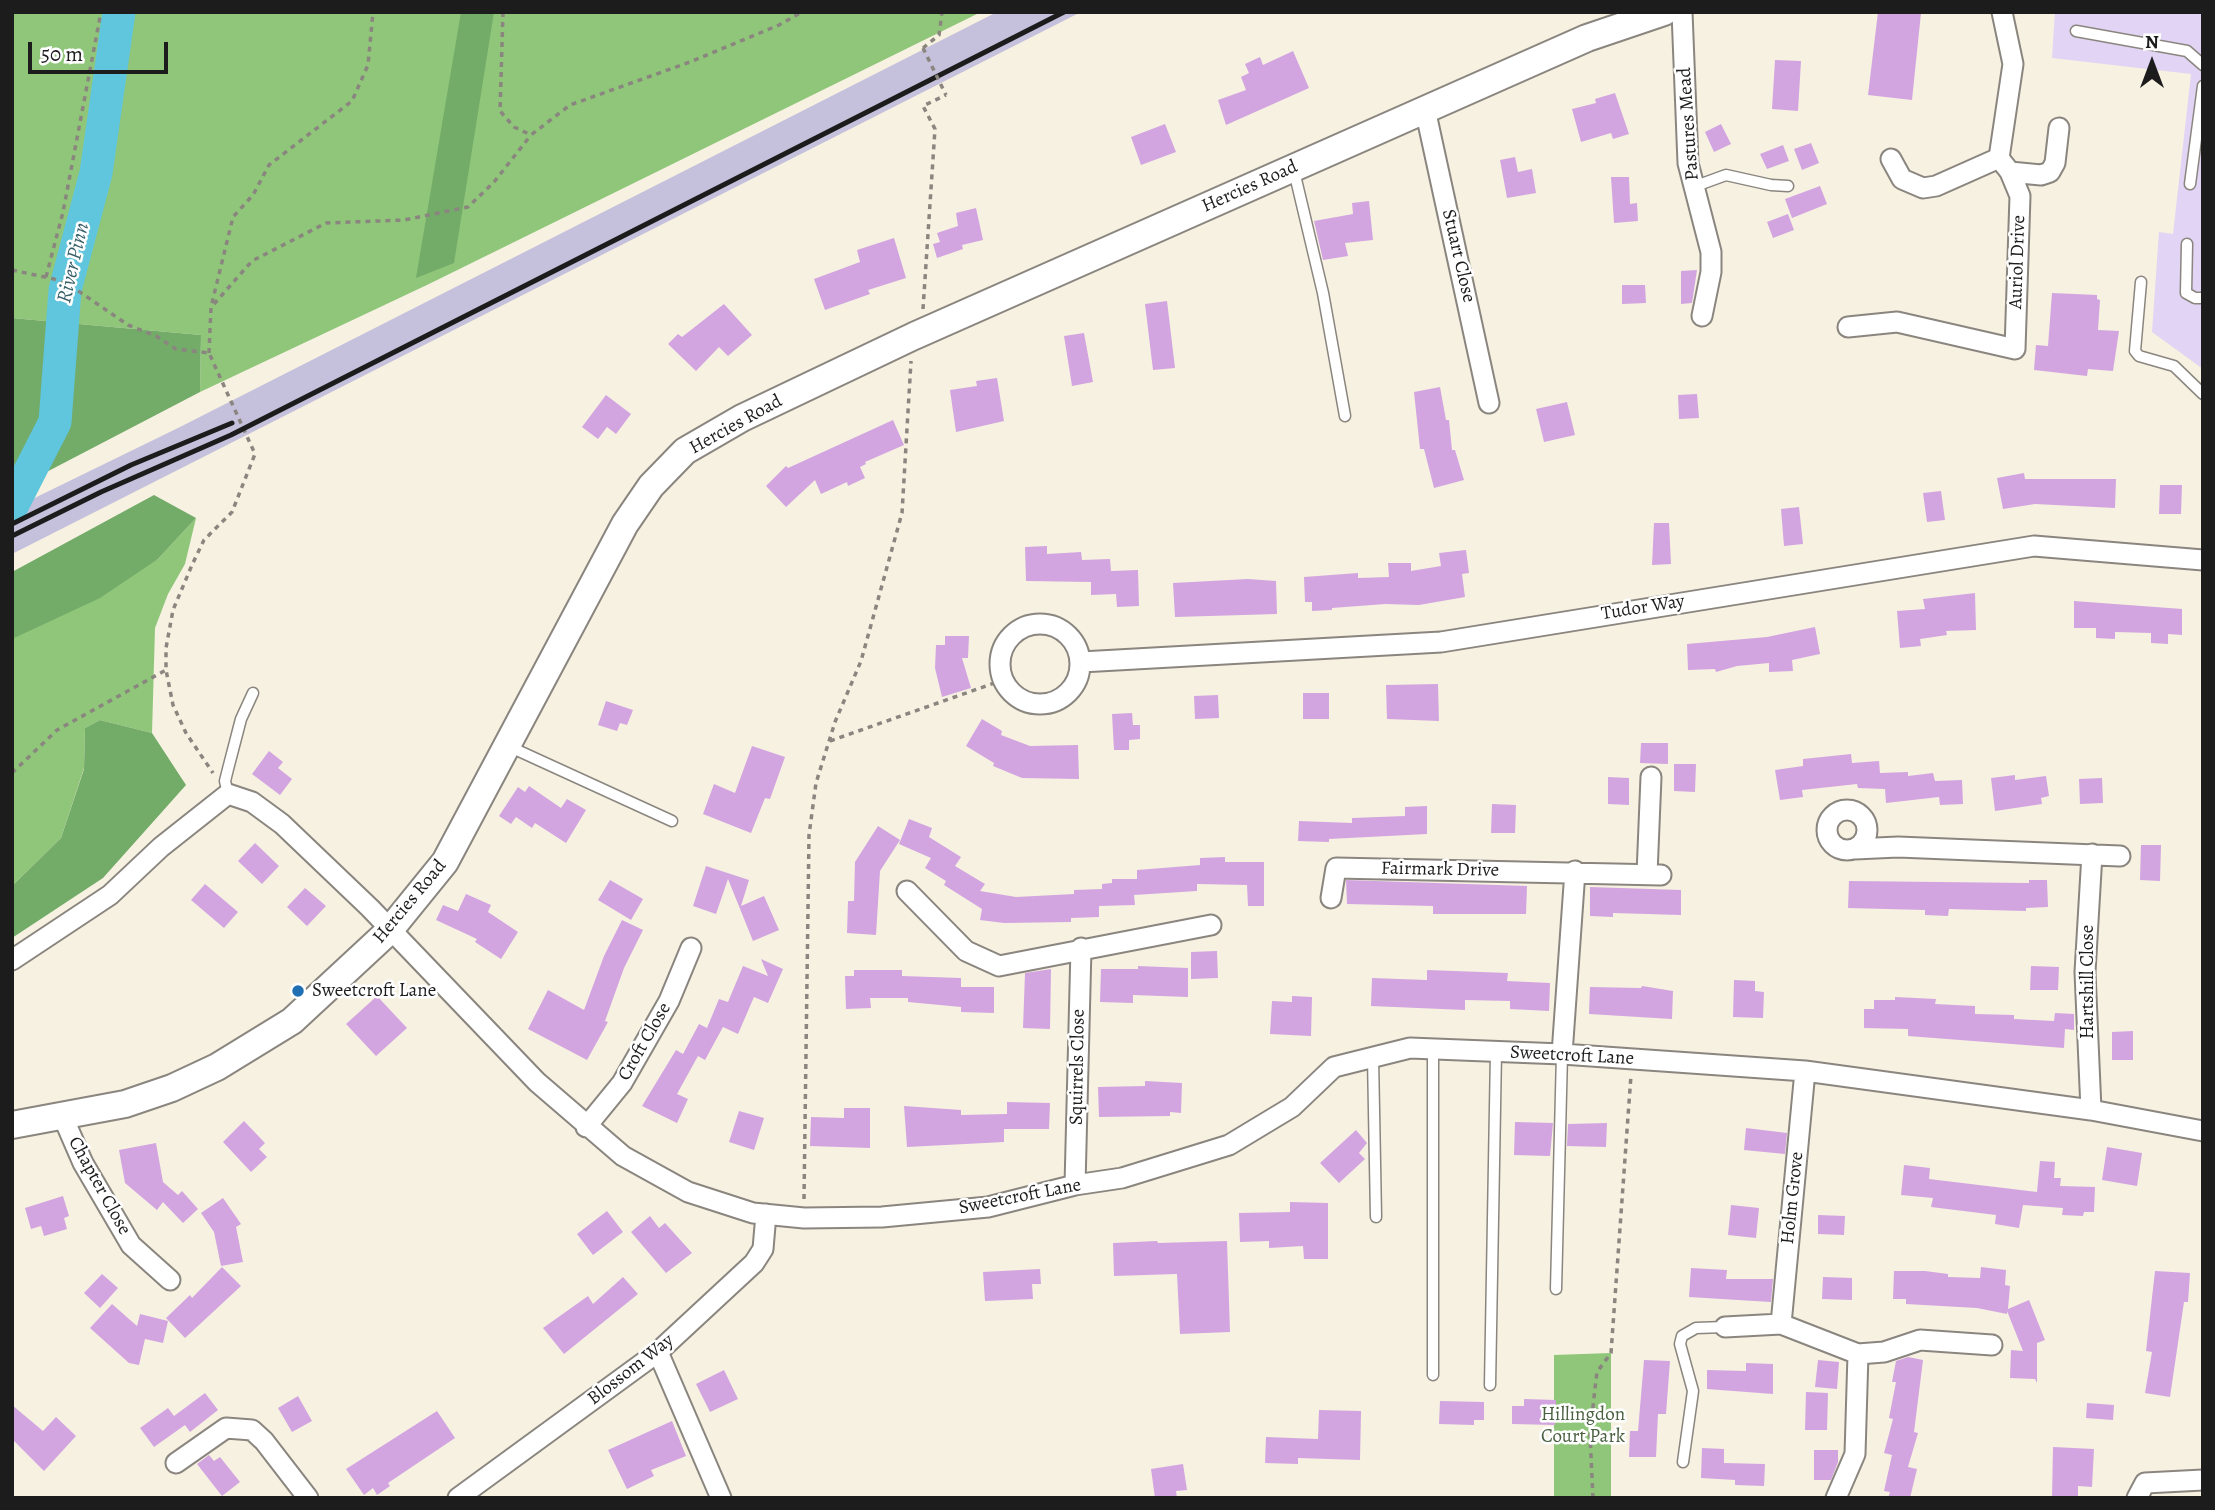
<!DOCTYPE html>
<style>
body{margin:0}
#map{position:relative;width:2215px;height:1510px;overflow:hidden;background:#f7f1e2;font-family:Alegreya,serif}
canvas{display:block}
.frame{position:absolute;inset:0;border:14px solid #1c1c1c;pointer-events:none}
.north{position:absolute;left:2117px;top:28px;width:70px;height:70px;-webkit-text-stroke:5px #fff;paint-order:stroke;rotate:0deg;font-size:19px;font-weight:700;line-height:28px;text-align:center;color:#1c1c1c}
.north::after{content:'';display:block;margin:auto;width:24px;height:32px;background:#1c1c1c;clip-path:polygon(50% 0,100% 100%,50% 72%,0 100%)}
.scale{position:absolute;left:28px;top:42px;width:140px;height:32px;box-sizing:border-box;border:4px solid #1c1c1c;border-top:0;padding-left:9px;font-size:21px;line-height:24px;white-space:nowrap;color:#1c1c1c;-webkit-text-stroke:5px #fff;paint-order:stroke}
</style>
<div id="map">
<canvas width="2215" height="1510"></canvas>
<div class="frame"></div>
<div class="north">N</div>
<div class="scale">50 m</div>
</div>
<script>
const context = document.querySelector('canvas').getContext('2d');
context.lineJoin = 'round';
function paint(path, color) { context.fillStyle = color; context.fill(path, 'evenodd'); }
const toPath = rows => new Path2D(rows.map(r => 'M' + r).join(''));
function trace(path, color, width, dash) { context.strokeStyle = color; context.lineWidth = width; context.lineCap = dash ? 'butt' : 'round'; context.setLineDash(dash || []); context.stroke(path); }
function drawText(font, color, halo, rows, align = 'center') {
  context.font = font + ' Alegreya,serif'; context.lineWidth = 5; context.setLineDash([]); context.textBaseline = 'middle'; context.strokeStyle = halo; context.fillStyle = color; for (const [text, x, y, turn = 0] of rows) {
    context.save(); context.translate(x, y); context.rotate((+turn || 0) * Math.PI / 180); context.textAlign = isNaN(turn) ? turn : align; if (halo) context.strokeText(text, 0, 0); context.fillText(text, 0, 0); context.restore();
  }
}
paint(toPath([
 [2055,12,2203,12,2203,369,2152,332,2159,232,2173,234,2191,74,2052,58]
]), '#e1d4f4');
paint(toPath([
 [997,12,1081,12,12,554,12,509,180,427]
]), '#c5c0db');
paint(toPath([
 [12,12,981,12,429,284,200,392,201,335,12,318],
 [196,518,185,564,168,594,155,628,152,733,100,720,85,728,84,768,61,838,12,886,12,638,158,559],
 [1611,1353,1611,1498,1554,1498,1554,1355]
]), '#8fc679');
paint(toPath([
 [461,12,494,12,454,263,416,278],
 [12,318,201,335,200,392,12,490],
 [154,495,196,518,158,559,100,598,12,639,12,572],
 [100,720,152,733,186,785,103,878,12,938,12,886,61,838,84,769,85,728]
]), '#73ab69');
trace(toPath([
 [12,506,55,422,65,290,96,173,119,12]
]), '#60c6dd', 33);
paint(toPath([
 [1878,12,1921,13,1912,100,1868,95],
 [1293,51,1309,88,1226,125,1218,100,1246,90,1241,77,1249,73,1245,64,1260,57,1263,65],
 [1775,60,1801,61,1798,111,1772,109],
 [1615,93,1629,134,1613,139,1611,133,1581,142,1572,109,1596,103,1595,99],
 [1165,124,1176,152,1141,165,1131,137],
 [1721,124,1731,144,1714,152,1705,132],
 [1811,143,1819,163,1802,170,1794,149],
 [1783,145,1789,161,1767,169,1760,154],
 [1515,157,1518,172,1532,169,1536,193,1507,198,1500,160],
 [1611,177,1629,177,1630,204,1637,203,1638,221,1614,223],
 [1820,186,1827,204,1792,218,1785,199],
 [1369,201,1373,240,1345,243,1348,256,1323,260,1314,221,1353,214,1352,203],
 [976,208,983,240,962,245,963,249,937,258,933,244,940,242,937,233,958,226,956,213],
 [1788,214,1794,230,1773,238,1767,222],
 [894,238,906,278,868,290,870,294,825,310,814,279,860,262,857,250],
 [1697,270,1692,303,1681,304,1681,271],
 [1622,285,1645,285,1646,303,1622,304],
 [2052,293,2097,295,2097,299,2100,300,2098,330,2119,331,2113,371,2088,369,2087,376,2034,370,2036,345,2048,346],
 [1167,301,1175,368,1153,370,1145,304],
 [724,304,752,335,728,356,719,347,696,371,668,344,678,334,682,337],
 [1084,333,1093,382,1072,386,1064,336],
 [997,378,1004,421,956,432,950,390,977,386,976,381],
 [1440,387,1446,420,1449,420,1452,450,1455,450,1464,480,1434,488,1424,449,1420,449,1414,392],
 [1697,394,1699,418,1679,419,1678,395],
 [606,395,631,414,616,434,607,427,598,439,582,427],
 [1567,402,1575,435,1544,442,1536,409],
 [893,420,904,445,865,462,866,464,860,467,865,478,848,486,847,482,821,494,815,480,786,507,766,486,786,466,788,468],
 [2024,473,2025,479,2116,479,2115,508,2035,504,2003,509,1997,478],
 [2160,485,2182,485,2181,514,2159,514],
 [1941,491,1945,520,1927,522,1923,493],
 [1799,507,1803,544,1784,546,1781,509],
 [1654,523,1669,523,1671,564,1652,565],
 [1047,546,1047,554,1081,552,1082,560,1110,559,1111,571,1138,570,1139,606,1117,607,1116,594,1091,595,1091,582,1026,581,1025,547],
 [1466,550,1469,573,1462,574,1465,597,1419,605,1385,604,1332,608,1332,610,1312,611,1312,602,1305,602,1304,577,1358,573,1358,578,1389,577,1388,563,1411,563,1411,571,1441,566,1439,553],
 [1248,579,1276,581,1277,614,1175,617,1173,583],
 [1975,593,1976,630,1946,631,1947,635,1920,639,1921,646,1900,648,1897,611,1925,609,1923,599],
 [2074,601,2182,609,2182,635,2168,634,2168,644,2151,643,2151,633,2115,632,2115,639,2096,638,2096,628,2074,628],
 [1815,627,1820,654,1792,660,1793,671,1769,672,1769,663,1737,666,1716,672,1715,669,1688,670,1687,644,1767,637],
 [945,636,969,636,968,658,962,658,971,688,942,697,935,668,936,645,945,645],
 [1438,684,1439,721,1387,719,1386,685],
 [1303,693,1329,693,1329,719,1303,719],
 [1218,695,1219,718,1195,719,1194,696],
 [606,701,633,710,627,725,620,723,617,731,598,725],
 [1132,713,1133,725,1140,725,1140,739,1129,740,1129,750,1114,750,1112,714],
 [982,719,1002,731,1001,735,1030,746,1078,745,1079,779,1022,778,993,766,994,763,966,746],
 [1641,743,1668,743,1668,764,1640,763],
 [752,746,785,757,770,799,765,798,751,833,703,814,714,784,735,793],
 [269,751,283,762,278,768,292,779,280,795,252,774],
 [1851,754,1852,763,1879,761,1880,773,1908,772,1908,776,1933,773,1935,781,1962,780,1963,804,1940,805,1939,797,1886,803,1885,789,1858,788,1857,784,1802,790,1803,797,1780,800,1775,770,1803,766,1803,759],
 [1674,764,1696,764,1695,792,1674,791],
 [2015,775,2015,780,2046,776,2049,796,2041,798,2042,804,1995,811,1991,778],
 [1608,777,1629,778,1629,805,1608,804],
 [2102,778,2103,803,2080,804,2079,779],
 [529,786,561,808,567,799,586,810,566,843,535,823,532,828,516,817,511,824,499,816,518,787,525,792],
 [1492,804,1516,805,1515,833,1491,833],
 [1427,806,1427,834,1329,839,1329,842,1298,841,1299,821,1352,823,1352,818,1405,816,1405,807],
 [909,819,932,828,929,837,961,857,955,866,985,884,980,891,1016,897,1074,894,1074,890,1102,889,1102,884,1112,883,1112,879,1137,879,1137,870,1200,865,1200,858,1225,857,1225,862,1264,862,1264,906,1248,906,1247,885,1197,884,1197,891,1134,895,1135,905,1099,906,1099,917,1071,918,1071,922,1004,923,980,920,982,909,944,885,946,881,925,868,931,858,899,844],
 [878,826,900,840,880,871,876,935,847,933,848,901,854,901,855,862],
 [255,843,279,866,262,884,238,861],
 [2141,845,2161,845,2160,881,2140,880],
 [706,866,749,880,741,906,764,896,779,930,753,941,728,879,716,914,693,906],
 [610,880,643,899,631,920,598,900],
 [1346,880,1527,886,1526,914,1433,914,1433,906,1347,904],
 [2029,880,2047,880,2048,907,2026,908,2026,911,1949,909,1948,916,1925,915,1925,910,1848,908,1849,881,2029,883],
 [205,884,238,912,224,928,191,900],
 [1590,887,1681,890,1681,915,1613,913,1613,917,1590,916],
 [305,888,326,906,307,926,287,907],
 [466,894,491,905,488,912,518,932,501,959,475,942,477,939,436,920,443,905,458,911],
 [622,920,643,930,624,968,605,1021,608,1022,587,1060,528,1029,548,990,584,1010,604,956],
 [1217,951,1218,978,1191,979,1191,952],
 [761,959,783,969,768,1003,754,997,738,1034,723,1027,705,1060,698,1056,677,1094,688,1099,677,1123,642,1106,676,1050,683,1054,699,1024,707,1028,719,999,728,1002,743,966,768,976],
 [1138,966,1188,968,1188,997,1133,995,1133,1003,1100,1002,1101,969,1138,969],
 [2031,966,2059,967,2058,990,2030,990],
 [1051,969,1050,1029,1023,1028,1025,973],
 [854,970,902,970,902,976,961,978,961,987,994,987,994,1013,961,1012,961,1007,908,1002,908,998,870,998,871,1008,846,1009,845,976,854,976],
 [1427,970,1508,973,1507,981,1550,983,1549,1011,1510,1009,1510,1001,1465,1000,1465,1010,1371,1006,1372,978,1427,980],
 [1734,980,1755,981,1755,991,1764,992,1763,1018,1733,1017],
 [1642,986,1673,991,1672,1019,1589,1014,1590,987,1641,988],
 [377,996,407,1028,376,1056,346,1024],
 [1292,996,1312,997,1311,1036,1270,1034,1272,1001,1292,1002],
 [1895,997,1936,999,1935,1004,1975,1006,1975,1014,2014,1015,2014,1019,2054,1021,2055,1013,2074,1014,2074,1030,2065,1029,2064,1048,1908,1036,1908,1029,1864,1028,1864,1009,1874,1009,1874,1000,1895,1000],
 [2133,1031,2133,1060,2112,1060,2112,1032],
 [1145,1081,1182,1083,1181,1113,1170,1112,1170,1116,1099,1117,1098,1087,1145,1086],
 [1007,1102,1050,1103,1049,1129,1004,1129,1004,1142,907,1147,904,1106,961,1110,961,1115,1007,1114],
 [844,1108,870,1108,870,1148,810,1146,811,1117,844,1118],
 [739,1111,764,1118,754,1150,729,1142],
 [244,1121,265,1143,259,1149,267,1157,251,1172,223,1142],
 [1515,1122,1553,1123,1550,1156,1514,1155],
 [1607,1123,1606,1147,1567,1146,1568,1124],
 [1746,1128,1787,1133,1785,1154,1744,1150],
 [1356,1130,1367,1143,1359,1153,1365,1159,1339,1183,1320,1163],
 [156,1143,163,1182,178,1195,182,1191,198,1209,183,1223,163,1202,157,1210,125,1183,119,1150],
 [2107,1147,2142,1153,2137,1186,2102,1180],
 [2040,1161,2055,1162,2054,1178,2061,1178,2060,1186,2095,1187,2094,1212,2084,1212,2083,1216,2062,1215,2063,1208,2023,1205,2019,1228,1995,1224,1996,1215,1931,1207,1933,1198,1901,1195,1904,1165,1930,1168,1929,1179,2037,1192],
 [63,1196,69,1216,64,1218,67,1229,44,1236,41,1226,31,1229,25,1208],
 [223,1198,241,1224,236,1227,243,1262,221,1266,214,1232,201,1213],
 [1290,1202,1328,1203,1328,1259,1304,1259,1303,1246,1269,1248,1269,1241,1240,1242,1239,1213,1290,1212],
 [1731,1205,1759,1208,1756,1238,1728,1235],
 [607,1211,623,1232,593,1255,577,1234],
 [1818,1215,1845,1216,1844,1235,1818,1234],
 [650,1216,659,1228,665,1223,692,1253,666,1273,631,1232],
 [1157,1241,1158,1243,1227,1241,1230,1332,1180,1334,1177,1274,1114,1276,1113,1243],
 [222,1267,241,1286,185,1338,166,1318,190,1295,192,1298],
 [1981,1267,2006,1270,2005,1285,2010,1286,2008,1309,2029,1300,2045,1340,2037,1343,2037,1383,2035,1379,2010,1378,2011,1350,2023,1351,2007,1311,2007,1314,1977,1308,1906,1304,1906,1299,1893,1299,1894,1271,1925,1271,1948,1274,1948,1277,1980,1278],
 [1691,1268,1727,1270,1726,1279,1773,1279,1771,1302,1689,1297],
 [1040,1269,1041,1284,1032,1284,1033,1299,985,1301,983,1272],
 [2155,1271,2190,1273,2188,1302,2184,1302,2170,1397,2145,1393,2152,1352,2146,1351],
 [102,1274,118,1288,100,1308,84,1293],
 [623,1277,638,1294,564,1354,543,1328,588,1296,593,1304],
 [1823,1277,1852,1278,1852,1300,1822,1299],
 [112,1304,137,1326,140,1314,168,1321,163,1343,145,1339,139,1365,129,1363,90,1328],
 [1908,1357,1923,1360,1914,1432,1918,1433,1908,1467,1917,1469,1910,1498,1888,1498,1890,1492,1884,1491,1892,1455,1884,1453,1893,1419,1889,1418,1896,1382,1892,1382,1896,1361],
 [1644,1360,1670,1361,1666,1414,1658,1414,1656,1457,1629,1457,1630,1431,1638,1431],
 [1818,1360,1839,1362,1837,1389,1815,1387],
 [1746,1363,1773,1364,1773,1394,1707,1389,1707,1370,1746,1371],
 [724,1370,738,1399,710,1412,696,1384],
 [1806,1392,1828,1393,1827,1430,1805,1430],
 [205,1393,218,1410,190,1432,185,1425,154,1447,140,1428,168,1408,174,1416],
 [298,1396,312,1421,292,1432,278,1408],
 [1524,1399,1556,1400,1555,1425,1512,1424,1512,1406,1524,1406],
 [1440,1401,1484,1402,1484,1420,1474,1420,1474,1425,1439,1424],
 [2087,1403,2114,1405,2113,1420,2086,1418],
 [12,1405,43,1431,56,1417,76,1436,44,1471,12,1439],
 [1319,1410,1361,1411,1360,1460,1298,1458,1298,1464,1265,1463,1266,1437,1318,1439],
 [437,1411,455,1438,388,1483,390,1486,377,1495,373,1488,364,1495,346,1469],
 [672,1421,686,1456,651,1470,654,1476,627,1489,608,1450],
 [2053,1447,2094,1449,2092,1487,2078,1486,2078,1498,2052,1498],
 [1702,1448,1724,1449,1724,1463,1765,1464,1764,1486,1735,1485,1735,1480,1701,1478],
 [1814,1450,1838,1450,1838,1462,1831,1480,1814,1480],
 [209,1455,214,1461,220,1457,240,1482,222,1496,197,1464],
 [1183,1464,1187,1490,1176,1491,1177,1498,1155,1498,1151,1469]
]), '#d2a5e0');
const lane = toPath([
 [2076,31,2187,51,2203,65],
 [1294,171,1323,293,1345,416],
 [2190,184,2203,86],
 [1693,187,1726,175,1771,185,1788,186],
 [2187,244,2186,293,2195,298,2203,298],
 [2141,282,2135,351,2139,356,2174,366,2203,394],
 [508,746,672,821],
 [228,794,225,781,228,769,241,719,253,693],
 [1373,1057,1376,1217],
 [1556,1289,1562,1054],
 [1433,1375,1433,1049],
 [1490,1385,1496,1052],
 [1683,1462,1693,1391,1680,1344,1682,1336,1696,1328,1725,1327]
]);
const street = toPath([
 [1682,12,1688,163,1711,252,1711,272,1702,316],
 [1425,109,1489,403],
 [1891,159,1902,179,1923,188,1936,186,1999,158],
 [2010,172,2041,175,2050,172,2055,163,2059,128],
 [1848,327,1897,322,2015,349,2020,196,2010,172,1999,158,2013,64,2002,12],
 '1000 664a40 40 0 1 1 80 0a40 40 0 1 1-80 0Z',
 [1081,662,1441,642,2034,546,2203,560],
 '1827 830a20 20 0 1 1 40 0a20 20 0 1 1-40 0Z',
 [1855,849,1898,847,2120,856],
 [1647,874,1651,777],
 [907,891,966,951,999,966,1211,925],
 [1331,898,1336,868,1661,875],
 [12,960,110,895,161,847,228,794,252,802,282,824,370,908,537,1082,623,1156,688,1192,753,1213,804,1218,882,1217,988,1207,1075,1185,1122,1178,1229,1145,1292,1107,1334,1067,1410,1048,1562,1054,1805,1071,2091,1110,2203,1131],
 [1562,1054,1575,871],
 [1805,1071,1781,1324,1858,1354,1855,1454,1836,1498],
 [2091,1110,2085,972,2092,854],
 [63,1117,83,1163,131,1245,170,1280],
 [586,1127,622,1083,669,1001,691,948],
 [1075,1185,1081,948],
 [1725,1327,1781,1324],
 [658,1352,721,1498],
 [1858,1354,1884,1352,1920,1340,1992,1345],
 [176,1463,226,1428,252,1430,264,1441,308,1498],
 [458,1498,658,1352,754,1263,763,1249,766,1214],
 [2137,1498,2145,1483,2203,1480]
]);
const secondary = toPath([
 [12,1125,125,1104,172,1088,217,1067,292,1021,389,931,445,862,625,524,651,486,685,451,742,418,914,336,1587,38,1664,12]
]);
trace(lane, '#8a867f', 13);
trace(street, '#8a867f', 23);
trace(secondary, '#8a867f', 30);
trace(toPath([
 [503,12,500,111,514,127,531,135,570,105,690,62,779,25,802,12],
 [923,48,939,35,942,12],
 [12,270,54,279,77,290,128,325,156,336,176,349,209,353,255,454,232,512,204,540,192,565,173,610,166,648,166,670,173,705,186,733,213,773],
 [46,277,63,212,101,12],
 [214,304,252,261,326,223,404,220,468,207,494,182,531,135],
 [923,309,935,129,923,106,946,95],
 [209,353,211,307,233,217,253,195,269,165,352,101,368,65,373,12],
 [830,741,1003,680],
 [12,773,57,730,166,670],
 [804,1199,809,835,816,783,835,722,861,661,902,513,911,361],
 [1593,1498,1590,1435,1595,1388,1597,1372,1611,1353,1631,1075]
]), '#8a867f', 3.5, [5, 5]);
trace(lane, '#fff', 10);
trace(street, '#fff', 19);
trace(secondary, '#fff', 26);
trace(toPath([
 [12,524,131,465,232,423],
 [12,536,101,492,231,435,1064,12]
]), '#1c1c1c', 5);
trace(toPath([
 [923,48,946,95]
]), '#8a867f', 3.5, [5, 5]);
for (const [x, y, r, color] of [
 [298,991,7,"#1f6fb2"]
]) { const dot = new Path2D(); dot.arc(x, y, r, 0, 2 * Math.PI); context.fillStyle = color; context.fill(dot); trace(dot, '#fff', 2.5); }
drawText('19px', '#1c1c1c', '#fff', [
 ["Pastures Mead",1689,124,-94],
 ["Hercies Road",1250,187,-24],
 ["Stuart Close",1458,256,77],
 ["Auriol Drive",2018,262,-88],
 ["Hercies Road",736,425,-29],
 ["Tudor Way",1643,608,-9],
 ["Fairmark Drive",1440,870,1],
 ["Hercies Road",410,902,-50],
 ["Hartshill Close",2088,982,-90],
 ["Croft Close",645,1042,-60],
 ["Sweetcroft Lane",1572,1056,3],
 ["Squirrels Close",1078,1067,-89],
 ["Chapter Close",99,1186,61],
 ["Sweetcroft Lane",1020,1197,-11],
 ["Holm Grove",1793,1198,-84],
 ["Blossom Way",631,1370,-38]
]);
drawText('19px', '#1c1c1c', '#fff', [
 ["Sweetcroft Lane",312,991]
], 'left');
drawText('19px', '#4a6041', '#fff', [
 ["Hillingdon",1583,1415],
 ["Court Park",1583,1437]
]);
drawText('italic 21px', '#376069', '#fff', [
 ["River Pinn",74,263,-77]
]);
</script>
